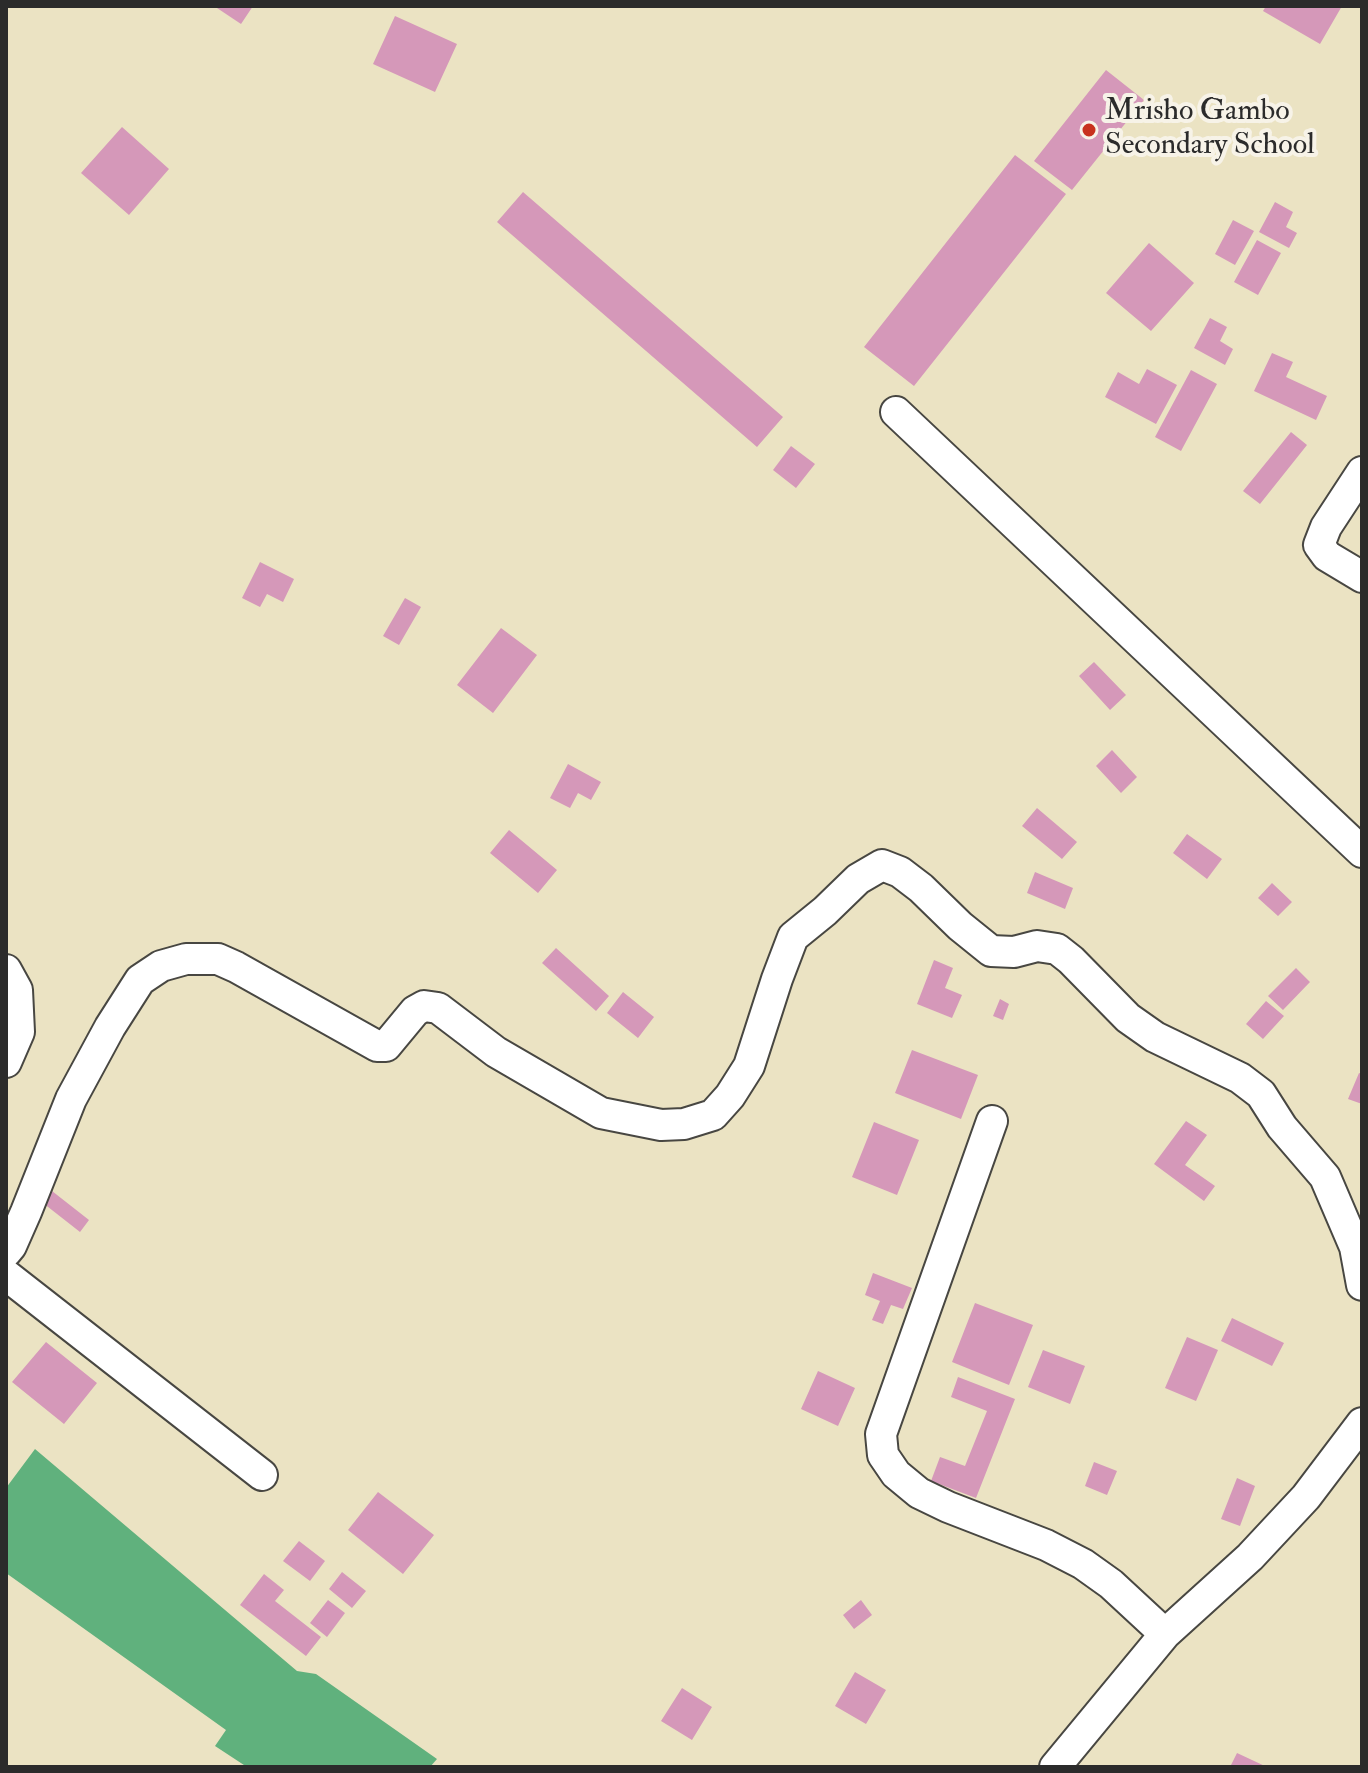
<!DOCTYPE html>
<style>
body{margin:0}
#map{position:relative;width:1368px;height:1773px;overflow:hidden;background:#ebe3c3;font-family:"IM FELL Double Pica",serif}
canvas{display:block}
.frame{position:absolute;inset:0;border:8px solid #2b2b2b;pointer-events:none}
</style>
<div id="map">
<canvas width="1368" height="1773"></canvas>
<div class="frame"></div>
</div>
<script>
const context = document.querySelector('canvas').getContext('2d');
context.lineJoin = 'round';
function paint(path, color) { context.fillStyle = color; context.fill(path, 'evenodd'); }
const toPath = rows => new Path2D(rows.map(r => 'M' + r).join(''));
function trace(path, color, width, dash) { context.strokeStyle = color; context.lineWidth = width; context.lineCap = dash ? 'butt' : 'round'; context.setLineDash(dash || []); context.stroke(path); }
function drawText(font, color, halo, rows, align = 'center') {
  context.font = font + ' "IM FELL Double Pica",serif'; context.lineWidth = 8; context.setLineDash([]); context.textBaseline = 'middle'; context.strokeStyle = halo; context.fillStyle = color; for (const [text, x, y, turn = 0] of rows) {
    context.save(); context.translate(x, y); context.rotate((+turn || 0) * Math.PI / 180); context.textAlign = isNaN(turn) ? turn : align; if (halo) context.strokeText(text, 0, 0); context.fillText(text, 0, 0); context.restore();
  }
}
paint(toPath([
 [35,1449,297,1671,316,1674,437,1759,430,1767,247,1767,215,1746,226,1730,6,1573,6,1488]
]), '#60b17d');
paint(toPath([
 [214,6,253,6,241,24],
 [1266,6,1342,6,1320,44,1263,11],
 [395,16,457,44,435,92,373,64],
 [1106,70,1144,100,1072,190,1034,161],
 [122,127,169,169,129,215,81,173],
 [1015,155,1066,194,914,386,864,347],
 [523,192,783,417,757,447,497,222],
 [1275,202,1293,212,1286,227,1297,233,1289,248,1259,232],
 [1233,220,1254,231,1235,265,1215,254],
 [1257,240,1281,253,1258,295,1234,282],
 [1149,243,1194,283,1151,331,1106,293],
 [1210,318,1227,327,1220,341,1233,349,1225,365,1194,348],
 [1272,353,1293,362,1286,377,1327,396,1316,420,1254,391],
 [1147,369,1177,385,1156,424,1105,397,1118,372,1139,384],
 [1191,370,1217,384,1181,451,1155,437],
 [1291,432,1307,445,1260,504,1243,491],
 [791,446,815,464,796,488,773,470],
 [260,562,294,579,283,602,267,594,260,607,242,598],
 [405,598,421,607,399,645,383,636],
 [501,628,537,655,493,713,457,685],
 [1094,662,1126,695,1110,710,1079,676],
 [1112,750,1137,777,1121,793,1096,766],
 [568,764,601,782,591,800,578,793,570,808,550,798],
 [1037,808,1077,842,1062,859,1022,826],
 [509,830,557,870,538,893,490,853],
 [1187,834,1222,859,1207,879,1173,853],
 [1035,872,1073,888,1065,909,1027,893],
 [1272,883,1292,902,1278,916,1258,898],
 [556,948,609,996,596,1011,542,963],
 [934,960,953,968,945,988,962,995,952,1018,917,1004],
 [1296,968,1310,982,1283,1010,1268,996],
 [623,992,654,1017,638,1038,607,1013],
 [1000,999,1009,1004,1003,1020,993,1016],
 [1266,1001,1284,1016,1263,1039,1246,1024],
 [912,1050,978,1075,961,1119,895,1093],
 [1359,1073,1362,1074,1362,1104,1348,1099],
 [1186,1121,1207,1135,1185,1165,1215,1186,1204,1201,1154,1164],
 [874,1122,919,1140,897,1195,852,1177],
 [52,1191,89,1220,80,1232,43,1203],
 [873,1273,912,1288,903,1309,891,1305,883,1324,872,1320,880,1301,865,1295],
 [975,1303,1033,1325,1009,1385,952,1362],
 [1232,1318,1284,1343,1272,1366,1221,1341],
 [1187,1337,1218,1350,1196,1401,1165,1388],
 [46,1342,97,1383,64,1424,12,1382],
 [1043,1350,1085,1366,1070,1404,1028,1387],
 [818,1371,855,1388,838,1426,801,1409],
 [958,1377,1015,1399,976,1498,931,1481,940,1457,965,1466,987,1411,951,1397],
 [1094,1462,1117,1471,1107,1495,1085,1486],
 [1237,1478,1255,1486,1240,1526,1221,1519],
 [378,1492,434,1535,403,1574,348,1530],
 [299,1541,325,1561,310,1581,283,1561],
 [342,1572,366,1591,352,1608,329,1589],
 [264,1574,284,1590,275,1601,321,1637,306,1656,240,1605],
 [328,1600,345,1613,327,1637,310,1623],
 [861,1600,872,1615,854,1629,843,1615],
 [855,1672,886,1690,866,1724,835,1706],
 [682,1688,712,1707,692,1740,661,1721],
 [1237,1753,1267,1767,1230,1767]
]), '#d598b9');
const minor = toPath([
 [896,412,1362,852],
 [1362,472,1326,527,1319,545,1327,556,1362,577],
 [6,970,17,990,19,1032,6,1062],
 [992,1121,881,1434,883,1455,896,1474,919,1493,948,1507,1046,1545,1083,1564,1111,1584,1165,1634],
 [6,1252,11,1246,26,1212,71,1099,110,1027,140,980,161,966,186,959,218,959,236,967,377,1046,386,1046,415,1011,424,1006,438,1008,496,1052,601,1113,661,1125,684,1124,713,1115,730,1096,749,1066,777,979,793,937,825,911,858,879,882,865,900,872,921,888,960,926,991,951,1014,952,1037,946,1057,949,1071,960,1128,1018,1155,1037,1240,1078,1261,1094,1282,1127,1325,1177,1355,1247,1362,1285],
 [6,1275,262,1475],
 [1055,1767,1165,1634,1250,1557,1306,1497,1362,1423]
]);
trace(minor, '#484742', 34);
trace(minor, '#fff', 30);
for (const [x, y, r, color] of [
 [1089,130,8,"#c8321e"]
]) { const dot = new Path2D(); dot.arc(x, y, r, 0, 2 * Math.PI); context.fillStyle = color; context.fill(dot); trace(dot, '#f7f3e8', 3); }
drawText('30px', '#2b2b2b', '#f7f3e8', [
 ["Mrisho Gambo",1105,113],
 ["Secondary School",1105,147]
], 'left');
</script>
